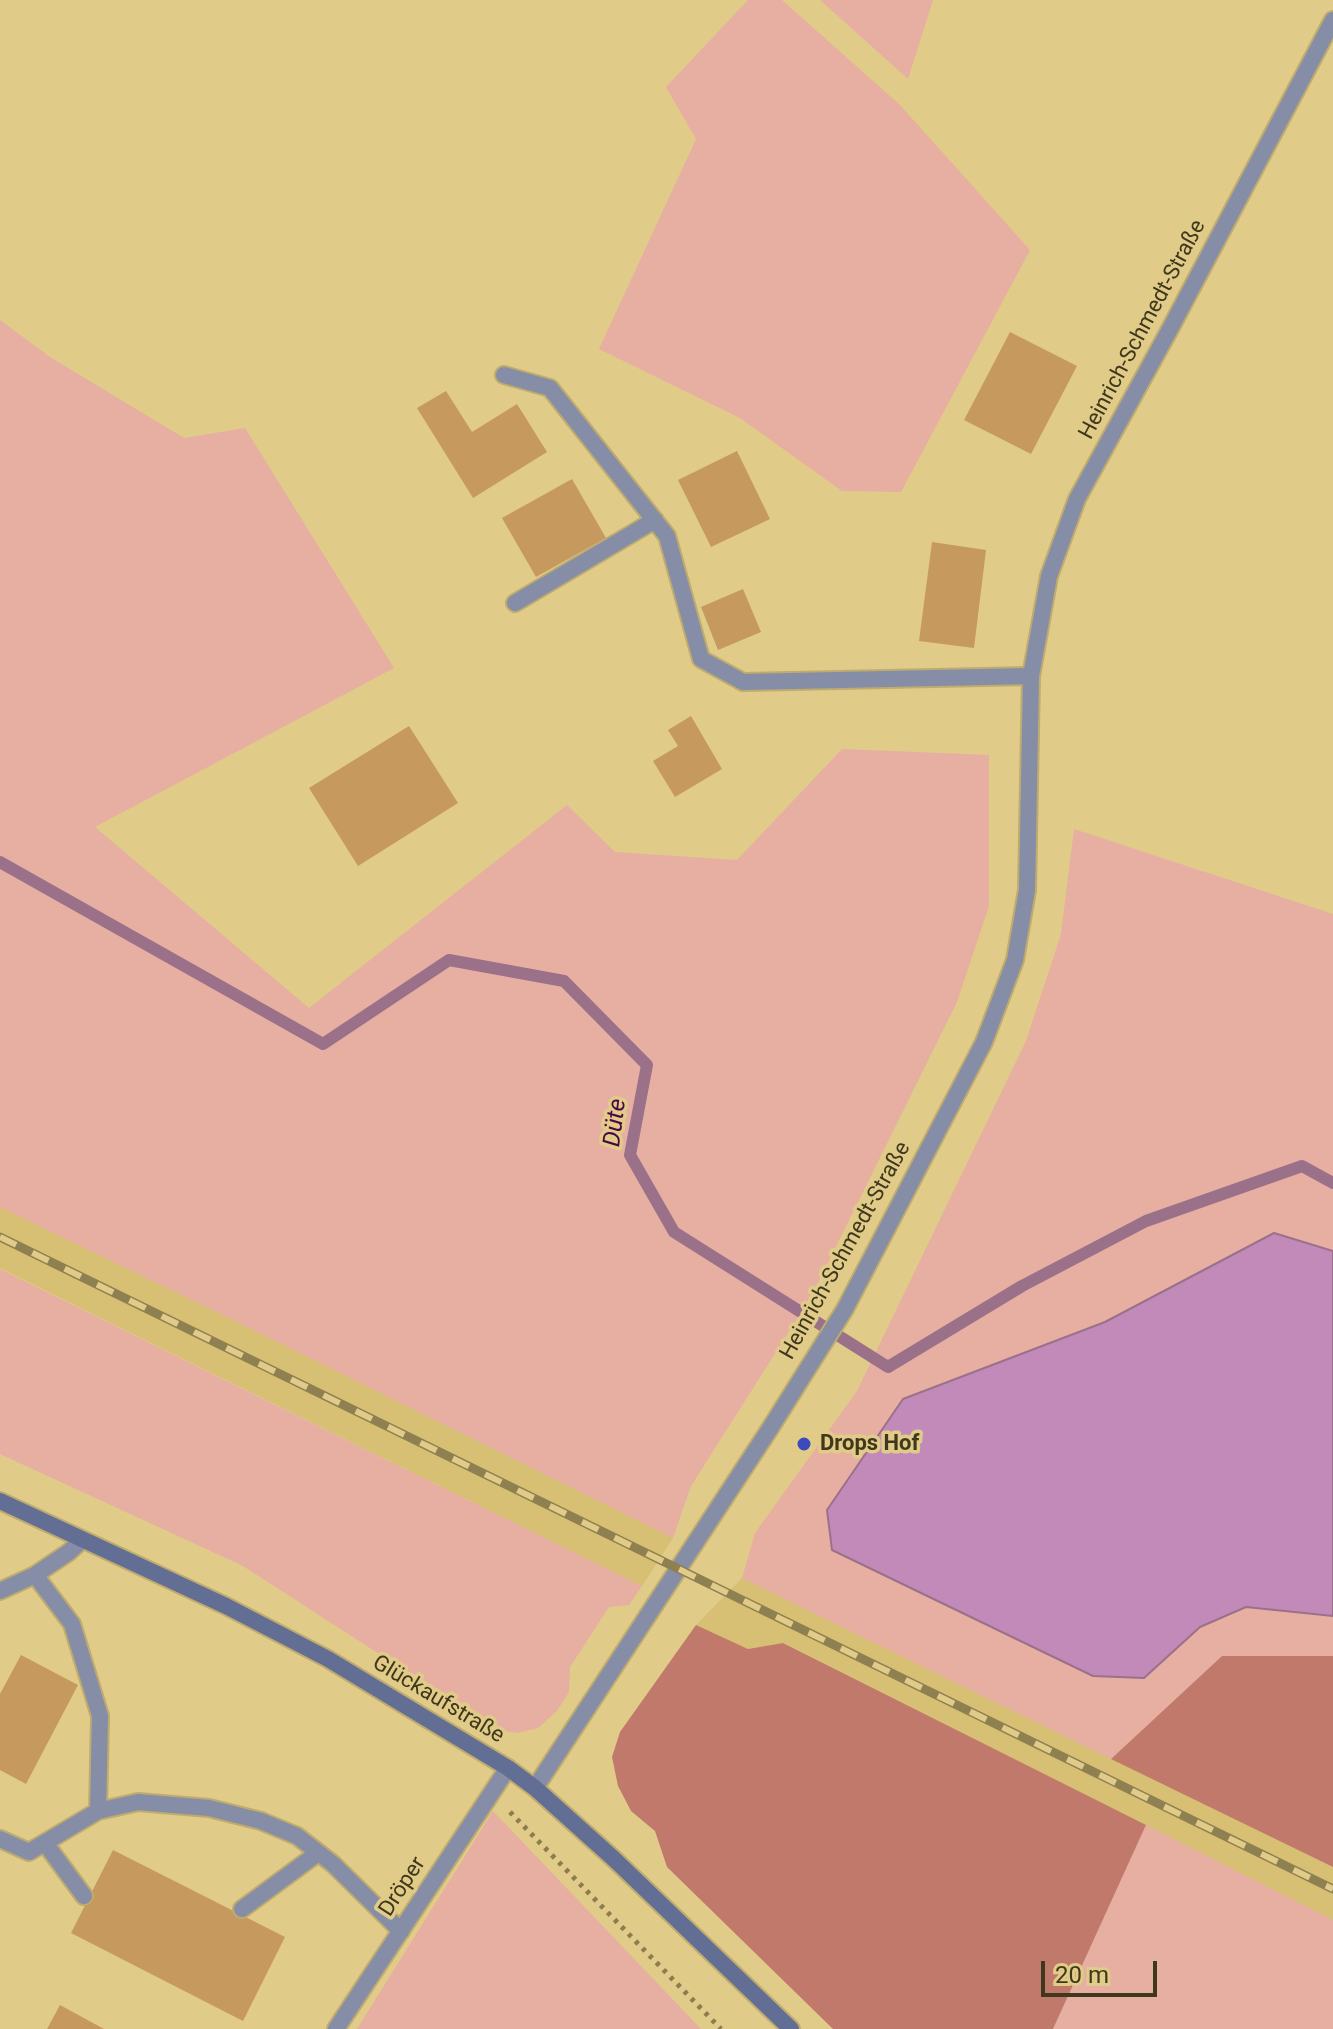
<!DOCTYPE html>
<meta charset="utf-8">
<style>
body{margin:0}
#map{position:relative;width:1333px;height:2029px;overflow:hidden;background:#e1cb88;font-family:Roboto,sans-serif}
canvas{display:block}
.scale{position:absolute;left:1041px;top:1961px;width:116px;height:36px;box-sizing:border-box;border:4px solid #40381c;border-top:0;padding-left:10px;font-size:24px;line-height:28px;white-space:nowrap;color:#40381c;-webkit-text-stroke:6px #e1cb88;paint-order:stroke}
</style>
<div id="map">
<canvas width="1333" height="2029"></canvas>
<div class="scale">20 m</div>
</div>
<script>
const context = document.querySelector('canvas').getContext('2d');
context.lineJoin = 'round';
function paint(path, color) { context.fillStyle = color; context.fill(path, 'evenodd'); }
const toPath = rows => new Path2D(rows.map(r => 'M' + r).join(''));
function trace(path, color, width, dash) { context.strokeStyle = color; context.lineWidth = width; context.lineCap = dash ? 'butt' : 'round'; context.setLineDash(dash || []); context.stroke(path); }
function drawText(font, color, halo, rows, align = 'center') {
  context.font = font + ' Roboto,sans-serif'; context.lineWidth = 7; context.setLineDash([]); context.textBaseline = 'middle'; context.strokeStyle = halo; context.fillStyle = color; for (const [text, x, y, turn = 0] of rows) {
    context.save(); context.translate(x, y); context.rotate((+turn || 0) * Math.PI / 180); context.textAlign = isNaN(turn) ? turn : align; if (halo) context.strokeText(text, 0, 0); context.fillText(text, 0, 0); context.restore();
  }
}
paint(toPath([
 [0,1207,223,1315,673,1538,642,1586,0,1268],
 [742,1578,1333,1867,1333,1920,784,1643,748,1649,696,1625]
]), '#d7bf73');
paint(toPath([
 [748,0,782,0,900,105,1030,250,901,492,842,491,740,418,599,349,696,139,666,87],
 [820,0,933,0,908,79],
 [0,320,50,357,184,438,245,428,394,668,95,827,309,1008,567,805,615,852,737,860,842,749,989,755,989,906,957,1002,811,1297,691,1486,673,1538,223,1315,0,1207],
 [1074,829,1333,914,1333,1656,1222,1656,1111,1759,742,1578,755,1533,857,1391,1026,1041,1061,934],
 [0,1269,642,1586,629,1605,609,1607,570,1667,569,1692,557,1711,538,1728,518,1733,497,1730,243,1566,0,1454],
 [493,1811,701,2029,357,2029],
 [1146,1825,1333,1920,1333,2029,1053,2029]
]), '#e7aea2');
paint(toPath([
 [696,1625,748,1649,783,1643,1146,1825,1053,2029,833,2029,667,1867,655,1831,631,1811,618,1786,612,1757,620,1732],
 [1222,1656,1333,1656,1333,1867,1111,1759]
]), '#c0796a');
const water = toPath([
 [1274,1233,1333,1251,1333,1616,1246,1607,1200,1627,1144,1678,1093,1676,832,1550,827,1510,903,1399,1105,1322,1274,1233]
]);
paint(water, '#c28ab9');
trace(water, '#9b718a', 2);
trace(toPath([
 [0,862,323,1044,449,960,564,981,647,1065,630,1155,674,1232,888,1367,1022,1286,1146,1221,1302,1166,1333,1183]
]), '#9b718a', 12);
paint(toPath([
 [1010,332,1077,366,1031,454,964,420],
 [446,391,472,432,517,404,547,452,473,498,417,408],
 [737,451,770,519,711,547,678,480],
 [572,479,606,538,536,577,502,518],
 [932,542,986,550,974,648,919,641],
 [743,589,761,632,718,650,701,607],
 [691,716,722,769,675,797,653,761,678,746,668,730],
 [409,726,458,803,358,866,309,788],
 [21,1655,78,1685,26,1784,0,1770,0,1694],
 [113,1850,285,1937,243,2021,71,1933],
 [60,2005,104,2029,47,2029]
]), '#c6995f');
const service = toPath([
 [504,375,550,388,667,536,701,659,743,682,1031,676],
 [515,603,655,520],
 [35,1575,72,1624,100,1716,98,1811],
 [0,1591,35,1575,69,1552,82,1540],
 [0,1839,29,1852,98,1811,138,1802,209,1808,261,1821,297,1836,333,1864,401,1931],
 [45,1843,84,1896],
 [242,1909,318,1853]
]);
const minor = toPath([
 [535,1788,771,1427,845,1309,984,1042,1015,960,1027,890,1031,676,1049,576,1077,499,1170,329,1333,20],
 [336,2029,508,1768]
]);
const secondary = toPath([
 [0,1501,226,1606,328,1659,508,1768,535,1788,614,1859,791,2029]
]);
trace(service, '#beab70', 20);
trace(minor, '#beab70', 20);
trace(secondary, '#beab70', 20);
trace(toPath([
 [510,1812,721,2029]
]), '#8c7d4f', 5, [4, 6]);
trace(service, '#858da7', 16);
trace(minor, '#858da7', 16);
trace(secondary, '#636e94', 16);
const rail = toPath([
 [0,1237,1333,1889]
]);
trace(rail, '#8f8051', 9);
trace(rail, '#e1cb88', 6, [18]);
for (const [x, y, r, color] of [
 [804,1444,8,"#3c4abd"]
]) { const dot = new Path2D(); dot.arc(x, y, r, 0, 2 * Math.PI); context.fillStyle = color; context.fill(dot); trace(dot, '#e1cb88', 3); }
drawText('22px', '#40381c', '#e1cb88', [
 ["Heinrich-Schmedt-Straße",1143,330,-62],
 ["Heinrich-Schmedt-Straße",846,1251,-61],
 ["Glückaufstraße",438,1700,31],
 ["Dröper",403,1887,-57]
]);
drawText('bold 22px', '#40381c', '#e1cb88', [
 ["Drops Hof",820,1444]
], 'left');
drawText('italic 24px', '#4b0545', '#e1cb88', [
 ["Düte",616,1123,-83]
]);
</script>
